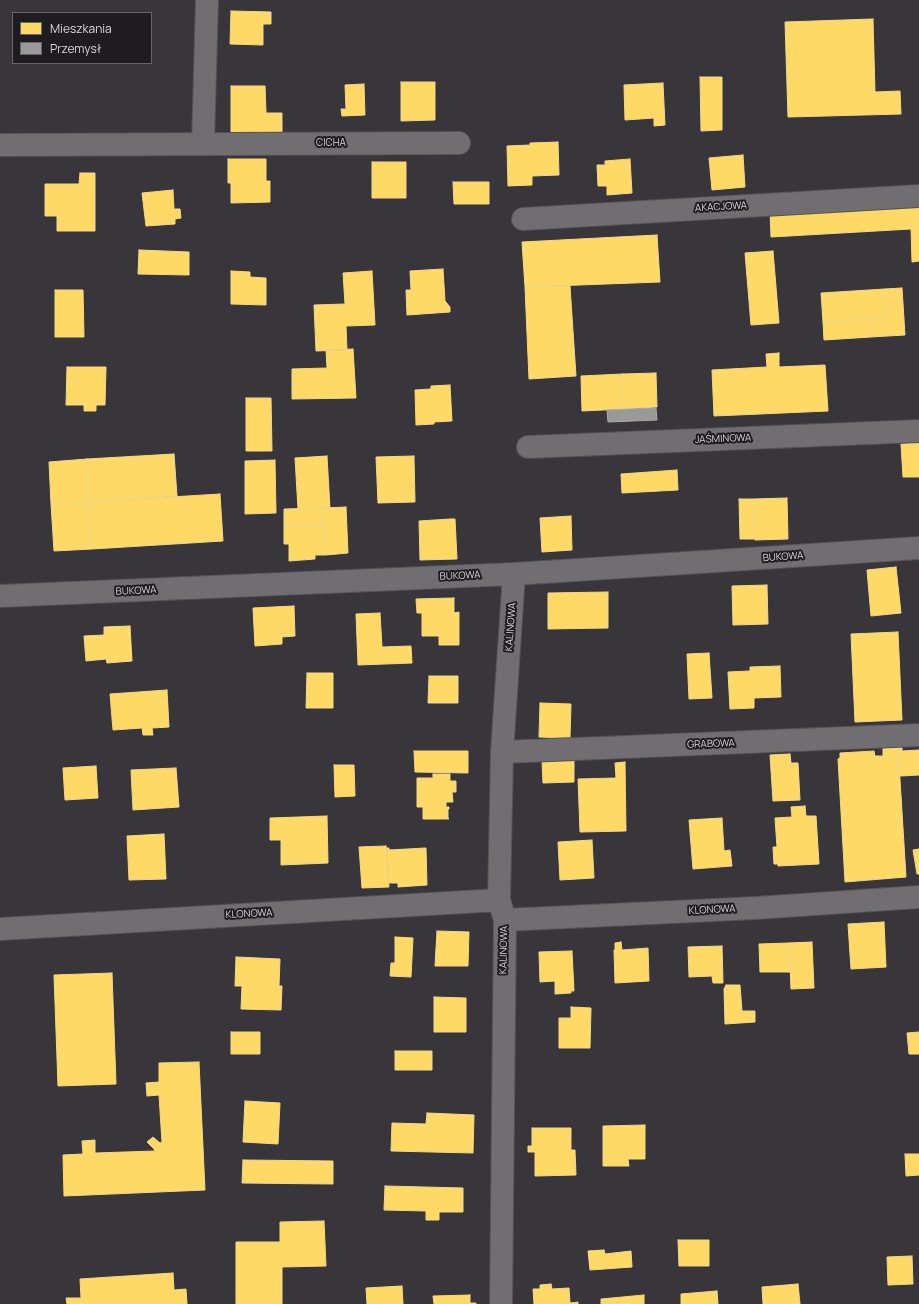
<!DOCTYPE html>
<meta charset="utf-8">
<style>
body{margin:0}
#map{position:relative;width:919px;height:1304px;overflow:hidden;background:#39363b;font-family:Manrope,sans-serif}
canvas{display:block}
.legend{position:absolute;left:12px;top:12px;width:140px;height:52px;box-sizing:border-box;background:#1f1c21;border:1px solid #69666b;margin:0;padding:5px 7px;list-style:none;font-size:12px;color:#d9d4db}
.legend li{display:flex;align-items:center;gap:8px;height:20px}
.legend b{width:20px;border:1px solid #69666b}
</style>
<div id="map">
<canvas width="919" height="1304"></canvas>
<ul class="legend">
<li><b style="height:11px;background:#ffd966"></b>Mieszkania</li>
<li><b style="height:11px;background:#999"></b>Przemysł</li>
</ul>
</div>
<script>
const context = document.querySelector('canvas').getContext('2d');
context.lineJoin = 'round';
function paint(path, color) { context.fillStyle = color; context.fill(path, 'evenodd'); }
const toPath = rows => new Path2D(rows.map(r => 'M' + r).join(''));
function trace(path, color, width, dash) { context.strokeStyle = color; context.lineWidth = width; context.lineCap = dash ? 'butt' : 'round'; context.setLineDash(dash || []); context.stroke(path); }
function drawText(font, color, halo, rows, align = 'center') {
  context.font = font + ' Manrope,sans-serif'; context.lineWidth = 4; context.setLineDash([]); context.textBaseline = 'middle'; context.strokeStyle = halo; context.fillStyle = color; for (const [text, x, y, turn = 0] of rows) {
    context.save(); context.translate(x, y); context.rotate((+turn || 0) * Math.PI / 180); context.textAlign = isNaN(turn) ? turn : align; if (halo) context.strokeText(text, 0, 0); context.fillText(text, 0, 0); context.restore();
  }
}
const homes = toPath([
 [231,11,271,12,271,24,263,24,263,45,230,44,231,11],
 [873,19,875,92,900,91,901,114,788,117,785,22,873,19],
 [700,77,722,77,722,130,701,131,700,77],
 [401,82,435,82,435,120,401,121,401,82],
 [663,83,665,125,654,126,654,118,625,120,624,85,663,83],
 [364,84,365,115,342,116,341,109,346,109,345,85,364,84],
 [231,86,265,86,266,113,282,113,282,132,231,132,231,86],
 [558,142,559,175,532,176,532,185,508,186,507,146,530,145,530,143,558,142],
 [743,155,745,187,712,190,709,158,743,155],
 [228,159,266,159,266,181,270,181,270,202,231,203,231,183,228,183,228,159],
 [630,159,632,193,607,195,607,186,598,186,597,165,605,165,605,161,630,159],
 [372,162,406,162,406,198,372,198,372,162],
 [80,173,95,173,95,231,57,231,57,216,45,216,45,184,79,184,80,173],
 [453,182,489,182,489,204,454,204,453,182],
 [173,190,174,209,180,209,181,218,175,219,175,224,146,226,142,193,173,190],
 [919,203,919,227,911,228,911,229,771,237,770,211,919,203],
 [919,227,919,261,912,262,911,228,919,227],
 [657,235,660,282,525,287,522,242,657,235],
 [139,250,189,252,189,275,138,274,139,250],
 [773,251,779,323,751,325,745,253,773,251],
 [443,269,445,301,450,307,450,312,407,315,406,290,411,290,410,271,443,269],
 [231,271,250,272,250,277,266,278,266,305,231,304,231,271],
 [372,271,375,325,346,326,347,350,316,351,314,305,345,304,343,273,372,271],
 [570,286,576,376,529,379,525,287,570,286],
 [902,288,905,335,871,337,870,319,887,318,885,289,902,288],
 [885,289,887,318,823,322,821,293,885,289],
 [55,290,83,290,84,337,55,337,55,290],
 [870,319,871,337,824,340,823,322,870,319],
 [353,349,356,398,292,399,292,369,327,368,326,350,353,349],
 [779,353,779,367,825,365,828,411,714,416,712,370,767,367,766,354,779,353],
 [67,367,106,367,105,405,96,405,96,411,84,411,84,405,66,405,67,367],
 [656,373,657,407,624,409,623,374,656,373],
 [623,374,624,409,582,411,581,376,623,374],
 [450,385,452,421,434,422,434,424,416,425,415,390,431,389,431,386,450,385],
 [246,398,271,398,272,451,246,451,246,398],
 [919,443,919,477,903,477,901,444,919,443],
 [174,454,177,496,89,502,87,459,174,454],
 [327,456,330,508,298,509,295,458,327,456],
 [414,456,415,502,378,503,376,457,414,456],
 [87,459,89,502,51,504,49,462,87,459],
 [275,460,276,513,245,514,245,461,275,460],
 [677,470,678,490,622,493,621,474,677,470],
 [220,494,223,541,92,549,89,502,220,494],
 [787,498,788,539,755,540,753,499,787,498],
 [739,499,753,499,755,539,740,539,739,499],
 [89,502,92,549,54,551,51,504,89,502],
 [346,507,348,553,326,555,323,508,346,507],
 [323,508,324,525,284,527,284,509,323,508],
 [571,516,572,550,542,552,540,518,571,516],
 [451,519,455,519,457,559,420,560,419,521,451,519],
 [324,525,326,555,315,555,315,559,289,561,289,544,284,544,284,527,324,525],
 [896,567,901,613,871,616,867,570,896,567],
 [767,585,768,624,733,625,732,586,767,585],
 [608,592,608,628,548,629,548,593,608,592],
 [454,598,454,613,459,612,459,645,439,645,439,636,422,636,422,613,417,613,416,599,454,598],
 [294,606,295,636,282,637,282,644,255,646,253,608,294,606],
 [380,613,382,647,411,646,412,663,358,665,356,614,380,613],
 [130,626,132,661,107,663,106,659,86,661,84,636,104,635,104,627,130,626],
 [898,632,902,720,855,722,851,634,898,632],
 [709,653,712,698,689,699,687,654,709,653],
 [780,666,781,697,754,698,754,708,730,709,728,672,750,671,750,667,780,666],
 [307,673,333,673,333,708,306,708,307,673],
 [429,676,458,676,458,703,428,703,429,676],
 [167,690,169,727,152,728,153,735,143,735,142,728,113,730,110,694,167,690],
 [540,703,571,704,570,738,539,737,540,703],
 [883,747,898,747,906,877,845,882,838,759,840,758,840,753,874,751,875,756,883,756,883,747],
 [898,747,902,747,902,751,919,750,919,775,900,776,898,747],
 [414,751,468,751,468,773,415,772,414,751],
 [790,754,791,763,798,763,800,800,773,801,770,755,790,754],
 [542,761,574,761,574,782,543,783,542,761],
 [625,762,626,831,580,832,578,779,616,778,615,763,625,762],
 [334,765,354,765,355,796,335,797,334,765],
 [96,766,98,798,65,800,63,768,96,766],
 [176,768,179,807,133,810,131,770,176,768],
 [433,774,450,774,450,781,456,781,456,792,452,792,453,802,446,802,446,807,449,807,449,809,448,809,448,818,449,819,423,819,423,807,417,807,417,778,433,778,433,774],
 [805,806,806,816,816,816,819,864,778,866,778,864,774,864,773,847,777,847,775,818,792,817,791,807,805,806],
 [327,816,328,863,281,865,281,840,270,840,270,818,327,816],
 [722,818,724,851,730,850,732,866,693,869,689,820,722,818],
 [164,834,166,879,129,880,127,836,164,834],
 [592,840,594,878,560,880,558,842,592,840],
 [386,846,389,887,362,888,359,847,386,846],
 [387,848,389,848,389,850,426,848,427,885,398,887,398,883,389,883,387,848],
 [919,849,919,874,917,874,913,850,919,849],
 [884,922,886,967,851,969,848,924,884,922],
 [437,931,469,932,468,966,435,966,437,931],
 [395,937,413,938,411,977,390,976,391,963,395,963,395,937],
 [621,942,622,950,648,948,649,981,615,983,614,950,615,950,615,943,621,942],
 [812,942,814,988,791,989,789,943,812,942],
 [789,943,790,972,760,972,759,944,789,943],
 [722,946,723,983,713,983,712,976,689,977,688,947,722,946],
 [572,951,574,991,571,991,571,993,555,994,555,981,540,982,539,952,572,951],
 [236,957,280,959,279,986,282,986,281,1010,241,1009,242,986,235,986,236,957],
 [112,973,116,1084,58,1086,54,975,112,973],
 [726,985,740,985,742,1011,755,1011,755,1022,725,1024,724,989,726,985],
 [434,997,466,998,466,1032,434,1032,434,997],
 [571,1007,591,1008,590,1048,559,1048,559,1018,571,1018,571,1007],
 [231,1032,260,1032,260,1054,231,1054,231,1032],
 [919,1032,919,1054,909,1054,907,1033,919,1032],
 [395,1051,432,1051,432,1070,395,1070,395,1051],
 [199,1062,205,1190,64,1196,63,1155,83,1154,82,1141,95,1140,95,1153,155,1151,154,1149,147,1142,153,1137,160,1143,162,1142,159,1095,147,1096,146,1083,159,1082,159,1063,199,1062],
 [245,1101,280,1103,278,1144,243,1142,245,1101],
 [427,1113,474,1115,473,1153,391,1151,392,1123,426,1124,427,1113],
 [645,1125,645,1159,628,1159,629,1166,603,1166,603,1126,645,1125],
 [532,1128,571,1128,571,1150,575,1150,576,1175,535,1176,535,1152,528,1152,528,1146,532,1146,532,1128],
 [905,1154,919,1154,919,1175,906,1176,905,1154],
 [243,1160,333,1161,333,1184,242,1183,243,1160],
 [385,1186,463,1188,463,1212,439,1212,439,1220,426,1220,426,1211,384,1210,385,1186],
 [324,1221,326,1266,282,1267,282,1304,236,1304,236,1242,280,1242,280,1222,324,1221],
 [678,1240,709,1240,709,1266,679,1266,678,1240],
 [604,1250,605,1254,631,1251,632,1267,590,1270,588,1251,604,1250],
 [912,1256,913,1284,888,1285,887,1257,912,1256],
 [173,1273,174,1290,186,1289,187,1304,67,1304,66,1298,81,1298,80,1279,173,1273],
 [551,1284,552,1289,569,1288,570,1303,578,1302,578,1304,534,1304,533,1289,540,1289,540,1285,551,1284],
 [798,1284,800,1304,763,1304,762,1287,798,1284],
 [402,1286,403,1304,367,1304,366,1288,402,1286],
 [717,1291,718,1304,681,1304,681,1294,717,1291],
 [470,1295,470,1303,476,1303,476,1304,434,1304,433,1296,470,1295],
 [644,1295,644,1304,601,1304,601,1299,644,1295]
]);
paint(homes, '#ffd966');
trace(homes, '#f4d889', 1);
const industry = toPath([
 [656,408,657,420,608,422,607,410,656,408]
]);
paint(industry, '#999');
trace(industry, '#acabad', 1);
const minor = toPath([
 [203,144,207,0],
 [0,145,459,143],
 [523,219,919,196],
 [528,447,919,431],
 [0,596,514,574,919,548],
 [502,752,919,735],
 [505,920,756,908,919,897],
 [0,929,499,900],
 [501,1304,505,920,499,900,502,752,514,574]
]);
trace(minor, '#555257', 24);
trace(minor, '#716e72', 22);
drawText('10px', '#d9d4db', '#1f1c21', [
 ["CICHA",331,143],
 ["AKACJOWA",721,207,-3],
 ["JAŚMINOWA",723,439,-2],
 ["BUKOWA",783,557,-4],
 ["BUKOWA",460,576,-3],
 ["BUKOWA",136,591,-3],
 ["KALINOWA",511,627,-86],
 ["GRABOWA",711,744,-2],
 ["KLONOWA",712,910,-3],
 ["KLONOWA",249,914,-3],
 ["KALINOWA",504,950,-89]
]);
</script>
